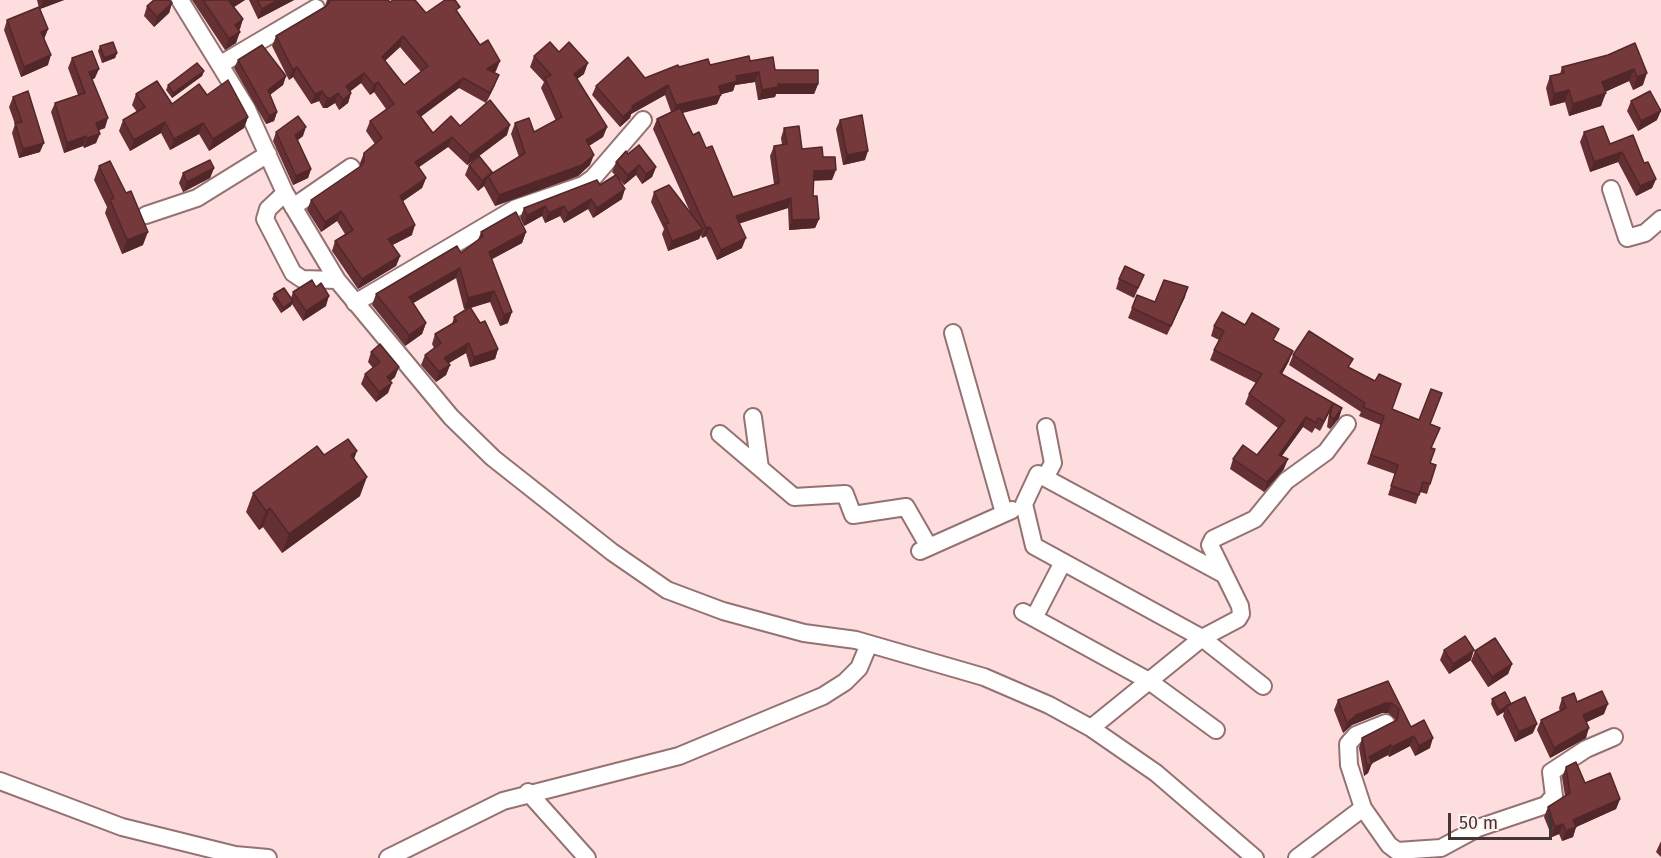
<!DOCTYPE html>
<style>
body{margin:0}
#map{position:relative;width:1661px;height:858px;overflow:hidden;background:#fddddd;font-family:"Fira Sans",sans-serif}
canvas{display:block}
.scale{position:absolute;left:1448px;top:813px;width:104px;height:27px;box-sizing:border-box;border:3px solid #443535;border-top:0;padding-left:8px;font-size:18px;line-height:21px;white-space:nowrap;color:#443535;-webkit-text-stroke:4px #ffefef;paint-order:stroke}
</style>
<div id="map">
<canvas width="1661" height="858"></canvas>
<div class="scale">50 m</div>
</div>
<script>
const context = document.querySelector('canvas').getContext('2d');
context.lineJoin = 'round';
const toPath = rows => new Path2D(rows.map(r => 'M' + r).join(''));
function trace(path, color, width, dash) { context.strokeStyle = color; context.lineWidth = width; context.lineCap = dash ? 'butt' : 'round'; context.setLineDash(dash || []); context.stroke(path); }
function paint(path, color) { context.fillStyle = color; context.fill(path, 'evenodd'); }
const minor = toPath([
 [180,0,247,109,285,193,268,209,265,219,293,273,302,279,337,280,451,417,493,458,612,552,667,590,723,611,804,633,856,640,984,677,1049,705,1091,728,1156,773,1255,858],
 [221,64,316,8],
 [1611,189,1627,238,1645,233,1661,219],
 [285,193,337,280],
 [293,207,351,167],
 [146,215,197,198,268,154],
 [355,303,516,208,583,185,593,178,643,120],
 [953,333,1004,513],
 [753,417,760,468],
 [720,434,794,497,845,494,853,515,906,507,929,547],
 [1045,478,1053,463,1046,427],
 [920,551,1012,510],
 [1223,574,1038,474,1024,504,1034,546,1202,638,1263,686],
 [1023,612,1149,681,1216,730],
 [1034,618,1063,562],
 [1091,728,1202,638,1238,619,1241,614,1240,606,1210,545,1213,539,1255,519,1286,481,1326,452,1347,424],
 [0,781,122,827,235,855,268,858],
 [528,792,587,858],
 [1363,808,1389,845,1397,851,1441,848,1478,828,1546,805,1554,796,1551,772,1586,749,1614,737],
 [388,858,503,801,679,756,823,696,845,682,859,668,869,644],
 [1297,858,1363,808,1349,765,1348,744,1356,735,1386,723]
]);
trace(minor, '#947272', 20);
trace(minor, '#fff', 16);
paint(toPath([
 [37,0,64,0,40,9,48,29,44,39,48,65,21,77,4,30,7,20,39,8],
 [192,0,245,0,234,7,243,19,239,30,236,43,225,50],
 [249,0,294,0,258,19],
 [327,0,388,0,390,2,426,13,458,13,496,71,494,73,495,85,486,103,459,88,421,116,433,133,460,126,507,135,467,165,448,147,419,167,426,178,422,188,403,201,412,235,392,245,400,256,396,266,358,289,332,251,335,241,345,234,337,221,321,232,307,210,311,200,360,166,360,163,364,153,375,144,366,131,370,121,386,109,374,92,370,95,361,83,350,91,351,93,348,103,339,110,335,103,327,108,323,108,319,101,311,104,293,77,289,80,272,46,276,36,325,6],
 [400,47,421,72,404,85,385,61],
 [172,3,169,13,154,27,144,16,147,6],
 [1635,43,1643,85,1633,90,1629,81,1605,92,1601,106,1569,116,1565,102,1550,106,1546,88,1550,76,1560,74,1562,67,1608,55],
 [100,46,117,53,115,58,102,63,98,51],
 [559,52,584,74,577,79,607,127,603,137,589,146,590,165,578,176,495,206,484,186,478,191,465,175,469,165,491,174,519,157,511,134,515,123,534,132,556,121,541,88,544,82,530,67,534,56],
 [72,58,95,78,92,80,105,128,99,130,96,143,84,148,83,146,64,153,51,112,55,103,78,95,68,68],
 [238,60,286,76,283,85,270,95,277,112,274,121,266,124,234,68],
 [750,61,818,84,814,94,776,94,775,97,758,100,755,82,735,85,733,91,721,94,717,104,683,113,693,135,706,148,733,197,774,184,770,156,774,146,782,145,781,138,784,128,802,149,823,157,832,180,814,180,813,196,819,219,815,228,789,230,788,208,739,223,742,248,717,260,706,236,702,238,701,235,699,239,668,251,662,234,664,229,651,202,654,192,691,214,653,129,657,119,671,112,665,95,631,114,630,118,620,127,592,95,596,86,645,78,679,67],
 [204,71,202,76,172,98,166,90,168,85],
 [136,94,172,104,207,95,248,117,244,128,209,151,199,134,170,150,161,133,130,151,119,131,123,120,137,112,132,105],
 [13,97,40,152,19,158,12,133,15,124,9,107],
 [1631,101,1657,120,1638,131,1627,111],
 [840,120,865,160,843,165,836,129],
 [276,132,303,136,298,140,311,169,308,178,293,185,273,141],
 [1584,132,1610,144,1644,163,1656,179,1652,188,1636,196,1618,162,1590,172,1580,142],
 [628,154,656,167,652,177,642,184,636,175,624,185,620,180,622,199,593,218,588,209,564,223,560,216,545,223,542,216,524,226,520,218,524,208,600,185,615,175,612,172,616,162],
 [99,166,143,245,122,254,105,213,107,207,94,180],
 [214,168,210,178,183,192,179,183,183,173],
 [481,232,526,232,522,243,492,259,508,323,500,326,490,302,471,308,498,349,495,359,470,367,466,353,448,363,450,365,446,375,436,382,421,365,425,355,434,348,432,344,435,334,452,324,454,317,470,308,464,309,456,278,413,303,426,323,422,334,405,346,372,305,376,294,461,253,478,240],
 [1144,275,1134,298,1116,289,1119,279],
 [293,292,326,306,303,321,292,304,291,306,281,313,272,299,274,294,291,298],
 [1185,297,1167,335,1128,318,1132,308,1155,302],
 [1245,325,1275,341,1289,361,1282,374,1342,408,1339,418,1330,429,1327,427,1329,413,1320,431,1315,428,1312,433,1303,427,1282,456,1284,469,1264,492,1230,469,1233,459,1257,455,1278,428,1245,404,1249,394,1256,383,1210,360,1214,350,1219,340,1211,336,1214,326],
 [371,352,395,377,390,381,388,393,376,402,361,384,365,374,373,368,368,362],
 [1293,355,1350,368,1392,409,1430,424,1432,448,1430,463,1430,484,1427,494,1420,492,1416,504,1388,495,1395,474,1367,464,1381,425,1359,416,1361,412,1289,365],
 [324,455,354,459,360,496,282,553,263,527,259,530,246,512,253,493],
 [1444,650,1471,660,1449,674,1440,660],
 [1475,651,1512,664,1508,674,1488,687,1471,661],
 [1388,681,1411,727,1430,748,1415,756,1410,746,1389,757,1388,755,1372,763,1368,773,1364,776,1359,748,1362,738,1395,721,1395,719,1388,713,1382,713,1352,725,1343,733,1334,710,1338,700],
 [1562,698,1577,702,1604,714,1587,722,1586,738,1550,758,1537,730,1541,720,1560,711,1559,708],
 [1492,699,1511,704,1533,733,1515,742,1503,716,1504,712,1497,716,1491,704],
 [1566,767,1585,783,1620,799,1616,809,1576,827,1573,837,1562,841,1559,834,1552,837,1544,817,1548,807,1565,796,1562,777],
 [1661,841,1661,857,1656,852]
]), '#653033');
paint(toPath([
 [43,0,64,0,40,9],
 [231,0,245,0,226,12,229,1],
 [278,0,294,0,258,19,262,9],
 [172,3,169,13,154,27,157,17],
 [243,19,240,29,231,36,235,25],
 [48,29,44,39,37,41,41,32],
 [240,32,236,43,225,50,229,39],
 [403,36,400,47,378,67,382,57],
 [117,53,115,58,102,63,104,58],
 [51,55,48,65,21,77,24,67],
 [500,61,496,71,483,79,487,69],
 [588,63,584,74,570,84,574,74],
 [297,67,293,77,289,80,293,70],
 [99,69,95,78,86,82,89,72],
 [1634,69,1629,81,1598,95,1602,82],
 [204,71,202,76,172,98,173,93],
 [759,72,755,82,735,85,733,91,715,96,719,86,736,76],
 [364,73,361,83,343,97,346,86],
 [1647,73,1643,85,1633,90,1637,77],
 [499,75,495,85,486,103,490,93],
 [286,76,283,85,264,99,268,90],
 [463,78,459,88,414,122,417,112],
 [378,82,374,92,370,95,374,85],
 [778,84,818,84,814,94,776,94,775,97,758,100,762,90],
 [668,85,665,95,631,114,630,118,620,127,623,117,632,106],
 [1569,90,1565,102,1550,106,1554,94],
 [322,91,319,101,311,104,315,94],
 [338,93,335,103,327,108,323,108,327,98],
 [351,93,348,103,339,110,343,100],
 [1606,93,1601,106,1569,116,1573,104],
 [721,95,717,104,672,115,676,105],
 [1661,111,1657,120,1638,131,1641,121],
 [277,112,274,121,266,124,269,116],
 [248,117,244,128,209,151,213,139],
 [108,118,105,128,92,133,96,123],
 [165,122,161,133,130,151,134,140],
 [203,123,199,134,170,150,174,139],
 [510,125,507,135,467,165,470,155],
 [306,127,303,136,292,144,295,135],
 [607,127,603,137,582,150,586,140],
 [100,134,96,143,84,148,87,138],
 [86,136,83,146,64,153,67,143],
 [452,137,448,147,412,172,415,162],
 [44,143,40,152,19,158,23,149],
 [868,151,865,160,843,165,847,155],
 [1622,152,1618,162,1590,172,1594,162],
 [594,155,590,165,578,176,495,206,499,195],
 [639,165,636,175,624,185,628,175],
 [656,167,652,177,642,184,646,174],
 [214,168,210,178,183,192,187,182],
 [311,169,308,178,293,185,296,176],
 [836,170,832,180,811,181,814,171],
 [492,172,489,179,488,176,484,186,478,191,482,181],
 [426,178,422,188,396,206,400,196],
 [1656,179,1652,188,1636,196,1640,186],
 [625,189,622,199,593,218,597,208],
 [791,198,788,208,732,226,736,216],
 [591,199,588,209,564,223,568,213],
 [545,206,542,216,524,226,527,216],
 [564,206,560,216,545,223,549,213],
 [341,211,337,221,321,232,325,222],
 [819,219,815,228,789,230,792,220],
 [415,225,412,235,385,249,388,239],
 [710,227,706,236,702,238,706,228],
 [703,229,699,239,668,251,672,241],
 [148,232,143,245,122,254,127,240],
 [526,232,522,243,485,263,489,252],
 [746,238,742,248,717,260,721,250],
 [400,256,396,266,358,289,362,279],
 [460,268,456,278,405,308,409,297],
 [1188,287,1185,297,1167,335,1171,326],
 [494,291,490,302,464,309,468,298],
 [329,296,326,306,303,321,306,311],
 [293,301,291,306,281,313,283,308],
 [512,312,508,323,500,326,504,315],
 [426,323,422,334,405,346,409,335],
 [469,343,466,353,441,368,444,358],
 [498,349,495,359,470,367,474,357],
 [1293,351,1289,361,1277,383,1280,373],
 [450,365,446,375,436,382,439,372],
 [399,367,395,377,384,387,387,377],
 [392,383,388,393,376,402,379,392],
 [1333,403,1329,413,1320,431,1324,421],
 [1342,408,1339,418,1330,429,1334,419],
 [1306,417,1303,427,1275,465,1279,455],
 [357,451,350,470,351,455],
 [1288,459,1284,469,1264,492,1267,482],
 [367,477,360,496,282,553,289,534],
 [270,508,263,527,259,530,266,511],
 [1474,650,1471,660,1449,674,1453,664],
 [1512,664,1508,674,1488,687,1492,677],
 [1386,703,1392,703,1388,713,1382,713,1352,725,1343,733,1347,723,1356,715],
 [1608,704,1604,714,1580,725,1583,715],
 [1506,707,1504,712,1497,716,1499,711],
 [1537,724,1533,733,1515,742,1519,732],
 [1589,728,1586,738,1550,758,1554,748],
 [1414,736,1410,746,1389,757,1392,747],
 [1433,738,1430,748,1415,756,1419,746],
 [1391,745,1388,755,1367,766,1369,757],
 [1372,763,1368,773,1364,776,1367,766],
 [1620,799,1616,809,1574,828,1576,827,1573,837,1562,841,1566,831,1573,820],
 [1563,824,1559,834,1552,837,1555,827]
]), '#522729');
const building = toPath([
 [154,0,169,0,172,3,157,17,147,6,154,0],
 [203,0,231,0,229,1,243,19,235,25,240,32,229,39,203,0],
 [257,0,278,0,262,9,257,0],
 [329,0,388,0,390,2,393,0,415,0,426,13,445,0,455,0,460,7,456,10,480,45,488,40,500,61,487,69,499,75,490,93,463,78,417,112,433,133,451,116,460,126,490,100,510,125,470,155,452,137,415,162,426,178,400,196,415,225,388,239,400,256,362,279,335,241,353,230,341,211,325,222,311,200,361,166,364,161,364,153,382,138,370,121,394,104,378,82,374,85,364,73,346,86,351,93,343,100,338,93,331,98,327,98,322,91,315,94,297,67,293,70,276,36,325,7,329,3,329,0],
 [403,36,428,66,404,85,382,57,403,36],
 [39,7,48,29,41,32,51,55,24,67,7,20,39,7],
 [113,42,117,53,104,58,100,46,113,42],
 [550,42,559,52,569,42,588,63,574,74,607,127,586,140,594,155,582,165,499,195,488,176,525,153,515,123,529,118,534,132,562,117,545,78,551,75,534,56,550,42],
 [1635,43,1647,73,1637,77,1634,69,1602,82,1606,93,1573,104,1569,90,1554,94,1550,76,1564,73,1562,67,1608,55,1635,43],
 [262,45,286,76,268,90,277,112,269,116,238,60,262,45],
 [92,51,99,69,89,72,108,118,96,123,100,134,87,138,86,136,67,143,55,103,85,93,72,58,92,51],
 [749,56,750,61,773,57,775,70,818,70,818,84,778,84,778,87,762,90,759,72,736,76,737,81,719,86,721,95,676,105,668,85,632,106,633,108,623,117,596,86,628,57,645,78,678,65,679,67,708,59,710,65,749,56],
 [197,63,204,71,173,93,168,85,197,63],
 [228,80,248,117,213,139,203,123,174,139,165,122,134,140,123,120,145,107,136,94,157,81,172,104,199,84,207,95,228,80],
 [28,91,44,143,23,149,15,123,22,122,13,97,28,91],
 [1650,91,1661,111,1641,121,1631,101,1650,91],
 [680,108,693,135,699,132,706,148,712,146,733,197,779,183,774,146,787,144,784,128,799,126,802,149,822,147,823,157,835,157,836,170,814,171,813,196,817,196,819,219,792,220,791,198,736,216,746,238,721,250,710,227,706,228,657,119,680,108],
 [862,115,868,151,847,155,840,120,862,115],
 [298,116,306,127,295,135,311,169,296,176,276,132,298,116],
 [1603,126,1610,144,1633,135,1644,163,1648,162,1656,179,1640,186,1622,152,1594,162,1584,132,1603,126],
 [639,145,656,167,646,174,639,165,628,175,616,162,626,151,628,154,639,145],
 [479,156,492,172,482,181,469,165,479,156],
 [210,160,214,168,187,182,183,173,210,160],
 [110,161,126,193,131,191,148,232,127,240,110,200,114,198,99,166,110,161],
 [616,175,625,189,597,208,591,199,568,213,564,206,549,213,545,206,527,216,524,208,597,180,600,185,616,175],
 [669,185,703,229,672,241,665,224,669,223,654,192,669,185],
 [516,212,526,232,489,252,512,312,504,315,494,291,468,298,460,268,409,297,426,323,409,335,376,294,457,246,461,253,483,236,481,232,516,212],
 [1125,266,1144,275,1138,288,1119,279,1125,266],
 [312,280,316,287,321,283,329,296,306,311,293,292,312,280],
 [1164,280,1188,287,1171,326,1132,308,1137,295,1155,302,1164,280],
 [284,288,293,301,283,308,274,294,284,288],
 [470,307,480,323,485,321,498,349,474,357,469,343,444,358,450,365,439,372,425,355,441,343,435,334,457,321,454,317,470,307],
 [1222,312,1245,325,1252,313,1279,329,1273,340,1293,351,1280,373,1342,408,1334,419,1330,417,1333,403,1324,421,1318,418,1316,423,1306,417,1279,455,1288,459,1267,482,1233,459,1243,445,1257,455,1285,420,1249,394,1262,374,1214,350,1224,331,1214,326,1222,312],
 [1309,331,1353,359,1348,367,1375,381,1379,374,1401,384,1392,409,1419,420,1431,389,1442,393,1430,424,1440,428,1431,448,1435,449,1430,463,1436,465,1430,484,1423,482,1419,495,1391,486,1398,465,1371,455,1384,416,1363,407,1365,403,1293,355,1309,331],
 [380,344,399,367,387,377,392,383,379,392,365,374,380,362,371,352,380,344],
 [348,439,357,451,351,455,367,477,289,534,270,508,266,511,253,493,317,446,324,455,348,439],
 [1465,636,1474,650,1453,664,1444,650,1465,636],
 [1495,638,1512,664,1492,677,1475,651,1495,638],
 [1388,681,1411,727,1424,720,1433,738,1419,746,1414,736,1392,747,1391,745,1369,757,1372,763,1367,766,1362,738,1397,720,1399,709,1392,703,1386,703,1356,715,1347,723,1338,700,1388,681],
 [1602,691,1608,704,1583,715,1589,728,1554,748,1541,720,1566,708,1562,698,1574,693,1577,702,1602,691],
 [1505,692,1511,704,1499,711,1492,699,1505,692],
 [1525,697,1537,724,1519,732,1506,706,1525,697],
 [1576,762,1585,783,1610,773,1620,799,1573,820,1576,827,1566,831,1563,824,1555,827,1548,807,1570,793,1566,767,1576,762]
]);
paint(building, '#75383b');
trace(building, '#522729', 1.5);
</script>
